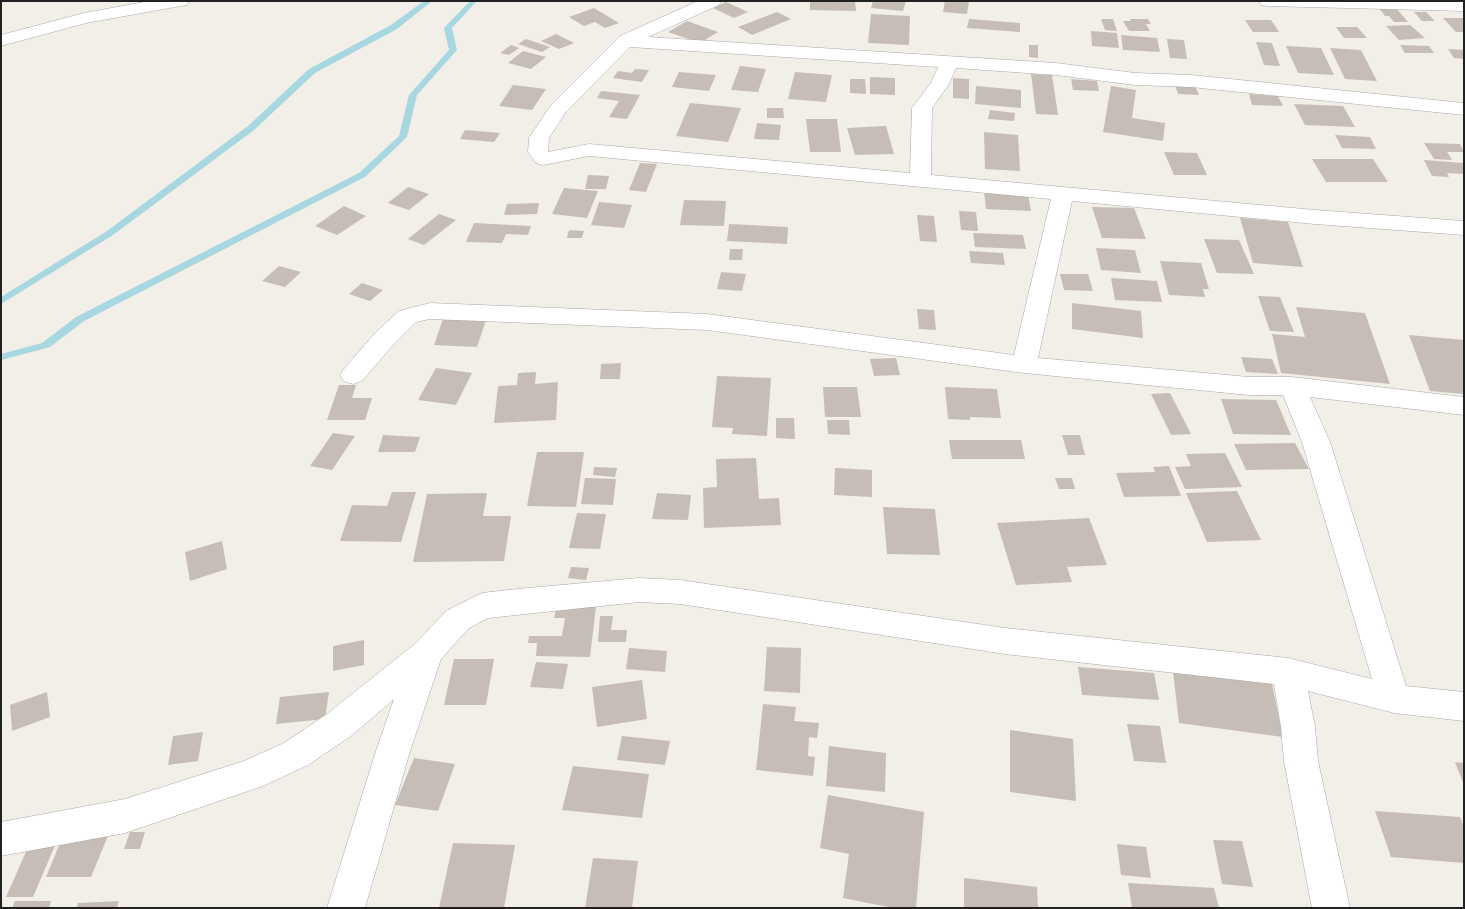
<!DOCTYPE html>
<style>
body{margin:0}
#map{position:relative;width:1465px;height:909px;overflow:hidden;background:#f2eee8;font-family:Commissioner,sans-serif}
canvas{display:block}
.frame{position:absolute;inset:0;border:2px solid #212121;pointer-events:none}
</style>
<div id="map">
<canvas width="1465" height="909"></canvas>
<div class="frame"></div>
</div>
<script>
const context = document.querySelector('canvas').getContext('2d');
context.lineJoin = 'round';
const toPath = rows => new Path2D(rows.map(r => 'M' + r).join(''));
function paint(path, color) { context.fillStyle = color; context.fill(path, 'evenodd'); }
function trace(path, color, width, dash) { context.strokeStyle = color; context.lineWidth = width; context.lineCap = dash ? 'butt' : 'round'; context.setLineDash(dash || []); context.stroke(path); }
paint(toPath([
 [424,1,432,1,397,29,315,73,254,130,113,235,1,304,1,297,107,231,248,126,309,69,391,25,424,1],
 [470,1,477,1,452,28,457,50,417,95,407,137,365,177,84,321,50,347,1,360,1,354,42,343,76,317,359,173,399,136,409,95,449,50,444,28,470,1]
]), '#a7d7e0');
paint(toPath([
 [810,1,855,1,856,11,810,10],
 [873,1,906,1,903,11,871,8],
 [945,1,969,1,967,14,943,12],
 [726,2,748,12,734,18,713,8],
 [594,8,619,23,605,28,595,22,584,26,569,17],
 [1379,8,1396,8,1408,22,1394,22,1389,16,1385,16],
 [777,12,791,19,752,35,738,27],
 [1414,12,1426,12,1435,21,1422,21],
 [871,14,910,16,909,45,868,43],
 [1443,18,1464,18,1464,32,1456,32],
 [969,19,1020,23,1020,32,967,28],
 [1101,19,1113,19,1117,31,1105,30],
 [1130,19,1148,19,1151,24,1146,24,1150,31,1129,31,1123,21,1131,21],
 [1245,20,1271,20,1279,32,1253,32],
 [687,21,718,32,700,43,668,32],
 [1410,25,1425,38,1399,40,1386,26],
 [1336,27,1357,27,1367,38,1344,38],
 [1091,31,1117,33,1119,48,1092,46],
 [556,34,574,43,559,49,541,41],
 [1121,35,1157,38,1160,52,1123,50],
 [526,39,550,47,542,52,518,44],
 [1167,39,1184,40,1187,59,1170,58],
 [1256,42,1272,43,1280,66,1264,65],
 [511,45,519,48,509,55,500,53],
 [1029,45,1038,45,1038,58,1029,57],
 [1400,45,1429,46,1434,53,1405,53],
 [1286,46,1321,48,1334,75,1298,73],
 [1330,48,1361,50,1377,81,1345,79],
 [1448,49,1464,50,1464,59,1454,58],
 [523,51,546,57,531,69,508,63],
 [740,66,766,69,758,92,731,90],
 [635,69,649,70,642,82,613,78,618,71,632,73],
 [679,72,716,75,709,91,672,87],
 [795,72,832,75,826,102,788,99],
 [1031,74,1052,75,1058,115,1036,114],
 [870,77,895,78,895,95,870,94],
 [953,78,969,79,969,99,953,98],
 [850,79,865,79,866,94,850,93],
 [1071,79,1097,81,1099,91,1073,90],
 [513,85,546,89,532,110,499,106],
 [1175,85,1195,86,1199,95,1178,94],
 [976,86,1021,90,1021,108,975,104],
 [1111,86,1136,90,1132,118,1165,123,1163,141,1103,132],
 [601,91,640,95,627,119,609,117,619,101,597,98],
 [1249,94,1278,96,1283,106,1252,105],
 [690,103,741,108,728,142,676,136],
 [1294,104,1343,106,1355,127,1305,125],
 [767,108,783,108,784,118,767,118],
 [990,110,1015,113,1014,121,988,119],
 [806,119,837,119,841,152,810,152],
 [757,123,781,125,779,140,754,139],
 [886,126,894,154,855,155,847,128],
 [465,130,500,133,494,142,460,139],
 [984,132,1018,135,1020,171,985,169],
 [1335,135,1370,137,1376,149,1342,148],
 [1424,143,1460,144,1464,152,1447,152,1452,160,1434,159],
 [1164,152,1197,153,1207,175,1174,175],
 [1312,159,1373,159,1388,182,1326,182],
 [1424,160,1464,163,1464,174,1447,173,1449,177,1432,176],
 [640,163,657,164,646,192,629,190],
 [588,175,609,176,606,189,585,189],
 [408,187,429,194,409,210,388,203],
 [564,188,598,191,587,218,552,214],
 [984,191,1028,194,1031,211,986,209],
 [684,200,726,201,724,226,680,225],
 [599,202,632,205,624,228,591,225],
 [539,203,537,214,504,215,507,204],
 [344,206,366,216,337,235,315,226],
 [1092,207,1134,208,1146,239,1102,238],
 [959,211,976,212,978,231,961,230],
 [439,214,456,220,424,245,408,239],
 [917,215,934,216,937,242,920,241],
 [1240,218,1288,222,1303,267,1253,263],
 [474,223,531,226,528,235,506,234,502,243,466,242],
 [729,224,788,227,787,244,727,241],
 [569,230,584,231,582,238,567,238],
 [973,233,1023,235,1026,249,975,247],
 [1204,239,1239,240,1254,274,1217,273],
 [1096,248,1135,250,1141,273,1101,270],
 [730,249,743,249,742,260,729,260],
 [969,251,1003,253,1005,265,971,263],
 [1160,261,1201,263,1209,289,1203,289,1205,297,1169,295],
 [279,266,301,272,285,287,262,281],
 [721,272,746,274,742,291,717,289],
 [1060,274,1088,274,1093,291,1064,290],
 [1111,278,1157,281,1162,302,1115,300],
 [362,283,383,290,370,301,349,294],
 [1258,296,1280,297,1294,332,1270,331],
 [1072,303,1141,311,1143,338,1072,329],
 [1296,307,1365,313,1390,384,1281,373,1272,334,1305,337],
 [917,309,934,310,936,330,919,329],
 [443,319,486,320,477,347,434,345],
 [1409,335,1464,340,1464,394,1430,391],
 [1241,357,1272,359,1278,374,1246,372],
 [896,358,900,375,874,376,870,359],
 [621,363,620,379,600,379,601,364],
 [436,368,472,373,456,405,418,400],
 [536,372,535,384,558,382,556,420,494,423,498,386,517,385,518,373],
 [717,376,771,378,767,436,732,434,733,428,712,427],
 [339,385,356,385,352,398,372,398,365,420,327,420],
 [823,387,857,387,861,417,825,417],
 [945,387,997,389,1001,418,970,417,970,420,948,419],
 [1170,393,1191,434,1171,435,1151,394],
 [1221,399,1276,400,1291,435,1233,434],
 [776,418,794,418,795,439,776,438],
 [827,420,849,420,850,435,828,434],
 [333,433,355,436,332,470,310,466],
 [383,435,420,437,415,452,378,452],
 [1062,435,1080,435,1085,455,1068,455],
 [949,440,1021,440,1025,459,952,459],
 [1295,443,1309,469,1246,470,1234,444],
 [537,452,584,452,576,507,527,506],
 [1225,453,1242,487,1185,489,1175,467,1191,466,1186,454],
 [756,458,759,499,779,498,781,525,704,528,703,488,717,487,716,459],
 [1169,466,1181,496,1124,497,1116,473,1155,472,1153,467],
 [594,467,617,468,615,477,593,475],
 [835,468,872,470,872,497,834,495],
 [585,478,616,479,613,505,581,504],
 [1055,478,1072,478,1075,489,1059,489],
 [1237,491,1261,540,1207,542,1186,493],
 [392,492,416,492,401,542,340,541,352,505,387,506],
 [487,493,483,516,511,516,504,561,413,562,427,494],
 [657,493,691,495,688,520,652,519],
 [883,507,935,509,940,555,887,554],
 [577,513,606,514,600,549,569,548],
 [1089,518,1107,565,1067,567,1072,582,1016,585,997,523],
 [222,541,227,569,190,581,185,552],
 [571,567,589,568,586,580,568,578],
 [570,607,596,607,590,657,536,656,537,643,528,643,529,636,562,636,565,618,554,618,556,610,569,610],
 [600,616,613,616,611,630,627,630,626,642,598,642],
 [364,640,364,665,333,671,333,646],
 [767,647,801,648,800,693,764,691],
 [629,648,667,651,665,672,626,669],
 [454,659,494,659,486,705,444,705],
 [536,662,568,664,563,689,530,687],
 [1078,667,1154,673,1159,700,1082,695],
 [1173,671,1272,684,1283,737,1179,723],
 [642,680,647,719,597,727,592,687],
 [47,692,50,717,12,731,10,705],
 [329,692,325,719,276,724,280,697],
 [763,704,796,707,794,721,819,723,817,738,809,737,808,756,815,757,813,776,756,770],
 [1127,724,1160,726,1166,763,1134,761],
 [1010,730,1073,739,1076,801,1010,792],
 [203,732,198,761,168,765,173,736],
 [622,736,670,741,665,765,617,760],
 [829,746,886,753,885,792,826,786],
 [414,758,455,764,438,811,395,805],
 [1455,762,1464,763,1464,785],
 [573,766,649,774,642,818,562,810],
 [828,795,924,812,916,908,893,908,843,898,849,854,820,848],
 [1375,811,1460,817,1464,827,1464,863,1391,857],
 [65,831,110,831,91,877,46,877],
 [130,832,145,832,140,849,124,849],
 [33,836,59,836,33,897,6,897],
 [1213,840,1242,841,1253,887,1222,884],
 [453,843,515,845,504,908,439,908],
 [1117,844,1146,847,1151,878,1121,875],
 [593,858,638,861,632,908,585,908],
 [964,878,1037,887,1038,908,964,908],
 [1128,883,1214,888,1219,908,1132,908],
 [15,901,51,901,49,908,12,908],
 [119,901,117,908,77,908,78,903]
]), '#c7bdb7');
const minor = toPath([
 [150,1,189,1,187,5,181,6,86,23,1,46,1,35,84,13,150,1],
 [698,1,721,1,719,5,648,37,1056,63,1135,73,1191,75,1464,103,1464,115,1191,87,1135,85,1056,75,956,68,949,84,932,108,931,175,1315,210,1464,221,1464,235,1315,224,1072,201,1038,358,1249,377,1292,377,1464,397,1464,415,1310,397,1330,442,1406,686,1464,692,1464,721,1394,713,1308,691,1315,727,1318,761,1350,908,1312,908,1284,761,1281,727,1274,684,1005,654,680,604,639,602,488,618,468,629,441,659,410,751,365,908,327,908,376,751,394,699,351,736,308,765,263,786,125,833,1,856,1,822,125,799,244,761,284,743,327,714,416,643,446,611,482,593,517,589,639,578,680,580,1005,628,1288,658,1372,679,1302,442,1283,395,1249,395,1024,373,707,330,430,319,416,322,394,344,362,381,353,384,344,381,340,375,344,369,376,332,399,311,430,303,707,314,1014,355,1051,199,589,156,543,165,536,163,528,152,529,138,551,105,620,36,698,1],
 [630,47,938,67,931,83,912,108,910,173,589,144,548,152,549,138,565,113,630,47],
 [1259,1,1464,1,1464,11,1267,6,1261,5,1259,1]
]);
trace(minor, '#a8a8a8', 1);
paint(minor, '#fff');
</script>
